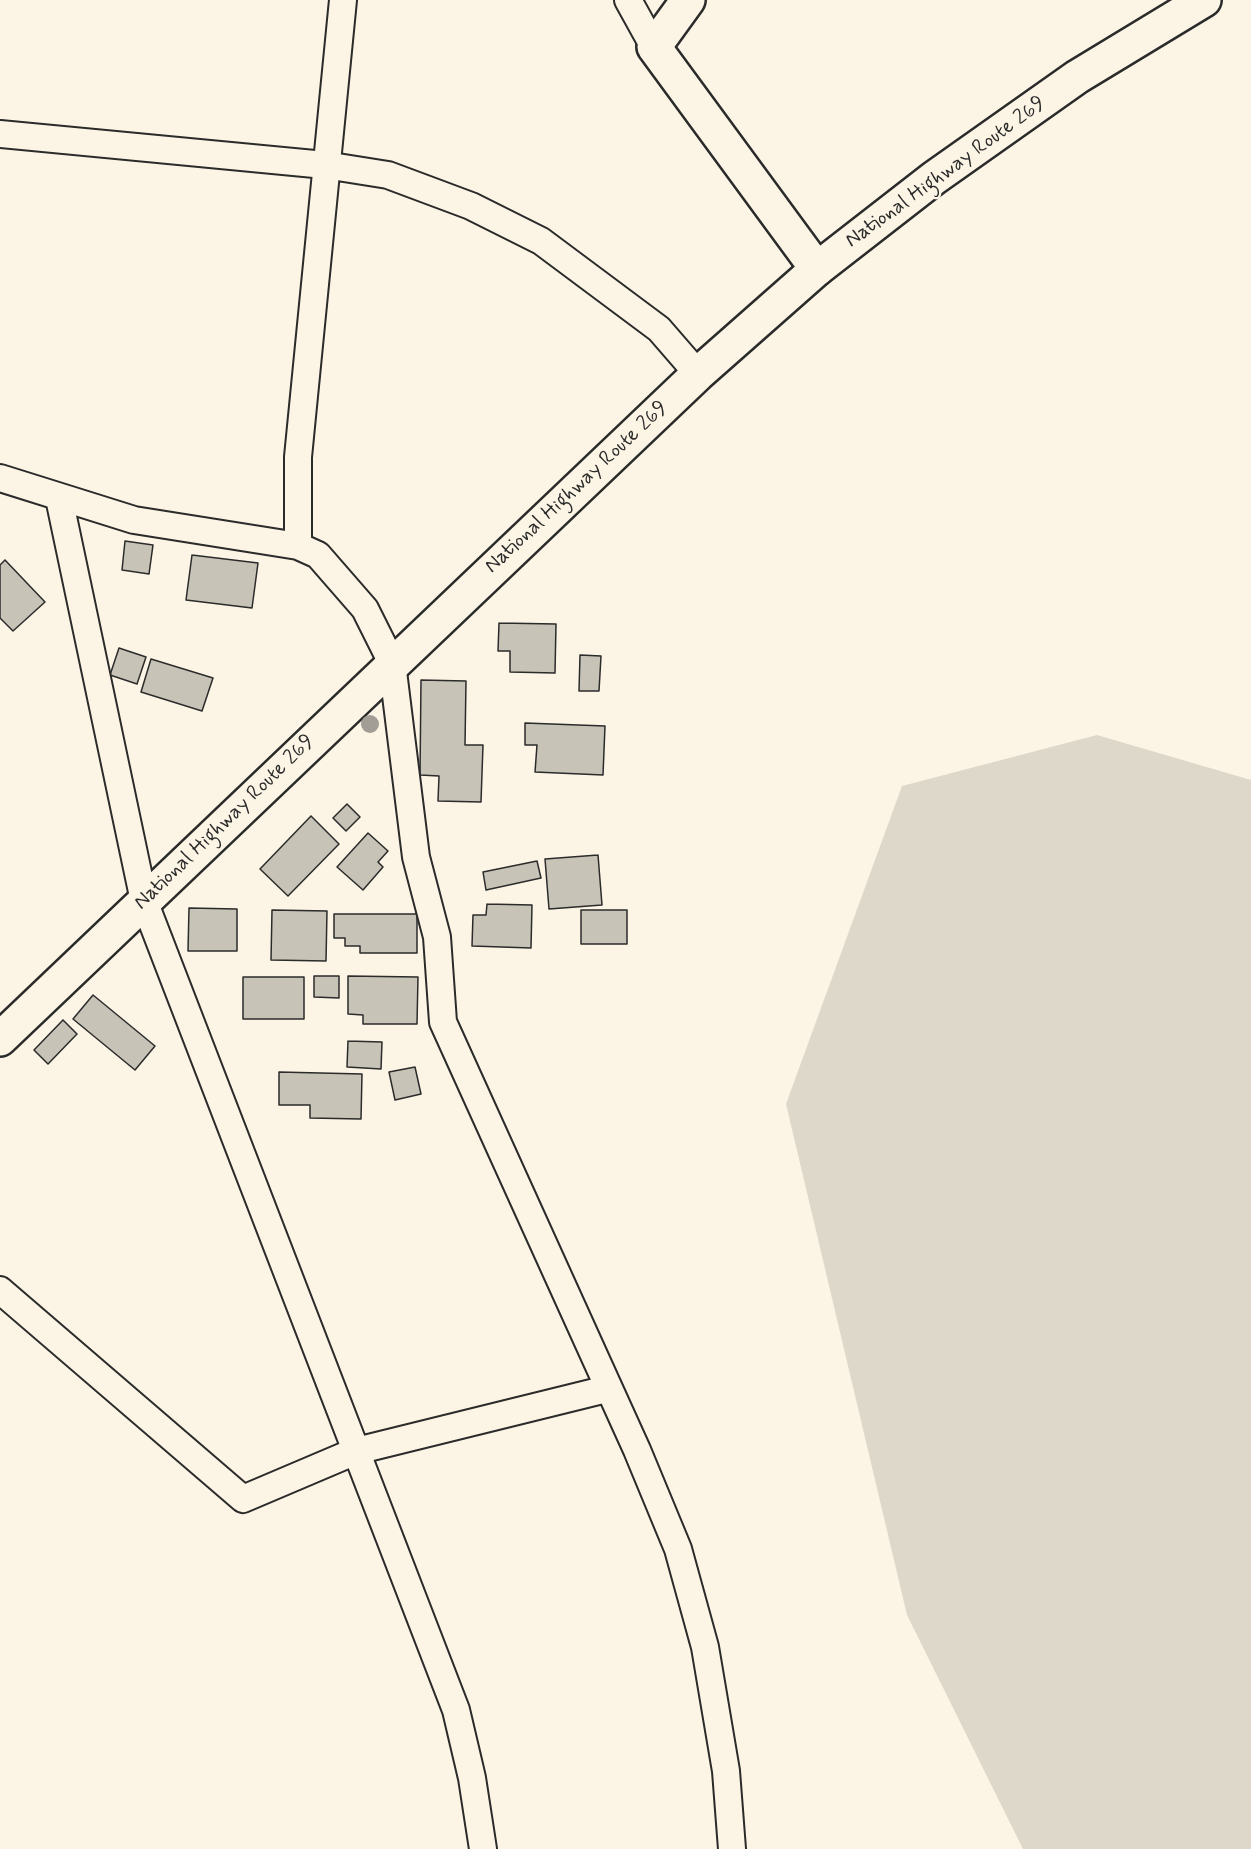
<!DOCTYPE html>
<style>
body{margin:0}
canvas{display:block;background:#fcf5e5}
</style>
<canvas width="1251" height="1849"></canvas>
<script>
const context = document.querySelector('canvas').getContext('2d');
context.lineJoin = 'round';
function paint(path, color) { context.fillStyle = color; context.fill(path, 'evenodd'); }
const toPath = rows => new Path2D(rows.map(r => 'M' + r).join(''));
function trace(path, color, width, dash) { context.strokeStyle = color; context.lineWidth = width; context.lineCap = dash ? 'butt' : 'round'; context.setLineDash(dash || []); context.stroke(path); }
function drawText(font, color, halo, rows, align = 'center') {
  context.font = font + ' Mynerve,sans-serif'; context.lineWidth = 4.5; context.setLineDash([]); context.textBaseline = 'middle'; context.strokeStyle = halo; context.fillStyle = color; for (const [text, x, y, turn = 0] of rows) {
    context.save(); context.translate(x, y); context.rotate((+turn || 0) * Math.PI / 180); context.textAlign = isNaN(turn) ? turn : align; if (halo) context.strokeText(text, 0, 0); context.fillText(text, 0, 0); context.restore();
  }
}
paint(toPath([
 [1097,735,1251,780,1251,1849,1023,1849,907,1615,786,1104,902,786]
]), '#ded8ca');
const building = toPath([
 [125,541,153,545,149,574,122,570,125,541],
 [192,555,258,563,252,608,186,600,192,555],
 [5,560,45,602,13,631,0,618,0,565,5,560],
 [499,623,556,624,555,673,510,672,510,651,498,651,499,623],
 [119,648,146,657,137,684,110,675,119,648],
 [580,655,601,656,599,691,579,691,580,655],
 [151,659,213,678,202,711,141,692,151,659],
 [421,680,466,681,465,745,483,745,481,802,438,801,439,776,420,775,421,680],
 [525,723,605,726,603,775,535,772,537,745,525,745,525,723],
 [347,804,360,817,346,831,333,818,347,804],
 [311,816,339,844,288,896,260,869,311,816],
 [368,833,388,851,378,862,383,867,363,890,337,867,368,833],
 [598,855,602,905,549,909,545,859,598,855],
 [537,861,541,878,486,890,483,872,537,861],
 [487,904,532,905,531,948,472,946,473,915,486,915,487,904],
 [189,908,237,909,237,951,188,951,189,908],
 [272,910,327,911,326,961,271,960,272,910],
 [581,910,627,910,627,944,581,944,581,910],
 [334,914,417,914,417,953,360,953,360,946,345,946,345,938,334,938,334,914],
 [314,976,339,976,339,998,314,997,314,976],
 [348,976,418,977,417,1024,363,1024,363,1015,348,1014,348,976],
 [243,977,304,977,304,1019,243,1019,243,977],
 [93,995,155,1046,135,1070,73,1019,93,995],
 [63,1020,77,1034,48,1064,34,1050,63,1020],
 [348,1041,382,1042,381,1069,347,1067,348,1041],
 [415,1067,421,1094,395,1100,389,1072,415,1067],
 [279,1072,362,1074,361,1119,310,1118,310,1105,279,1105,279,1072]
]);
paint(building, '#c8c3b7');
trace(building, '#2b2b2b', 1.5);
const street = toPath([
 [628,0,654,47],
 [0,134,325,165,388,175,471,206,541,241,659,329,698,374],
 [0,478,134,520,298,546,318,555,365,609,392,663,416,857,437,937,443,1022,637,1450,678,1549,705,1647,726,1771,732,1849],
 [59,498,144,901,456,1710,472,1778,483,1849],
 [298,546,298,457,343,0],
 [0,1290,243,1499,356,1451,607,1389]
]);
const secondary = toPath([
 [688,0,654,47,817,269]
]);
const highway = toPath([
 [0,1039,698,374,817,269,934,178,1077,77,1204,0]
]);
trace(street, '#2b2b2b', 30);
trace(secondary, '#2b2b2b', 38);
trace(highway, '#2b2b2b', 38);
trace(street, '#fcf5e5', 26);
trace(secondary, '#fcf5e5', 33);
trace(highway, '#fcf5e5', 33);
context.fillStyle = '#a29e95';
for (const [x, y] of [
 [370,724]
]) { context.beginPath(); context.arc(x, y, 9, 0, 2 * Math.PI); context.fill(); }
drawText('21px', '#2b2b2b', '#fcf5e5', [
 ["National Highway Route 269",946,173,-36],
 ["National Highway Route 269",577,488,-43],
 ["National Highway Route 269",225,823,-44]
]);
</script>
